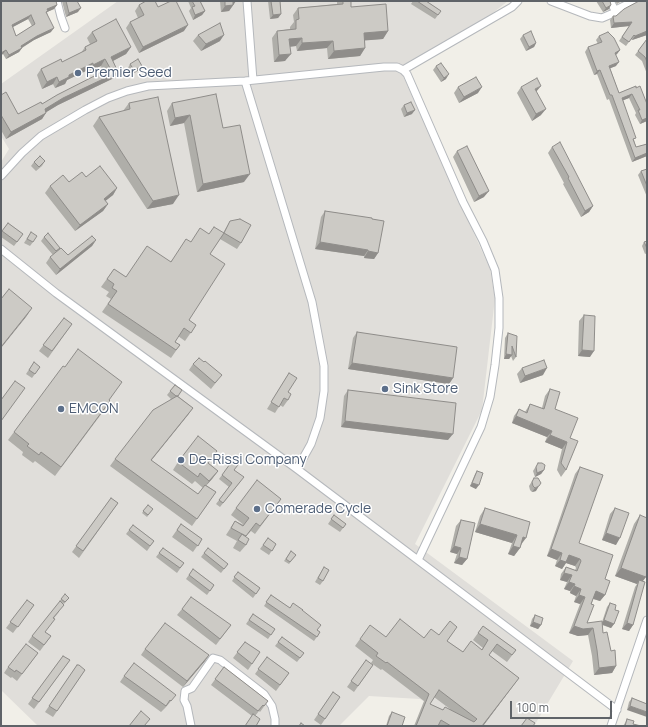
<!DOCTYPE html>
<style>
body{margin:0}
#map{position:relative;width:648px;height:727px;overflow:hidden;background:#f1efe8;font-family:Manrope,sans-serif}
canvas{display:block}
.frame{position:absolute;inset:0;border:2px solid #5f6368;pointer-events:none}
.scale{position:absolute;left:510px;top:701px;width:102px;height:18px;box-sizing:border-box;border:2px solid #5f6368;border-top:0;padding-left:5px;font-size:12px;line-height:14px;white-space:nowrap;color:#5f6368;-webkit-text-stroke:3px #fff;paint-order:stroke}
</style>
<div id="map">
<canvas width="648" height="727"></canvas>
<div class="frame"></div>
<div class="scale">100 m</div>
</div>
<script>
const context = document.querySelector('canvas').getContext('2d');
context.lineJoin = 'round';
function paint(path, color) { context.fillStyle = color; context.fill(path, 'evenodd'); }
const toPath = rows => new Path2D(rows.map(r => 'M' + r).join(''));
function trace(path, color, width, dash) { context.strokeStyle = color; context.lineWidth = width; context.lineCap = dash ? 'butt' : 'round'; context.setLineDash(dash || []); context.stroke(path); }
function drawText(font, color, halo, rows, align = 'center') {
  context.font = font + ' Manrope,sans-serif'; context.lineWidth = 3; context.setLineDash([]); context.textBaseline = 'middle'; context.strokeStyle = halo; context.fillStyle = color; for (const [text, x, y, turn = 0] of rows) {
    context.save(); context.translate(x, y); context.rotate((+turn || 0) * Math.PI / 180); context.textAlign = isNaN(turn) ? turn : align; if (halo) context.strokeText(text, 0, 0); context.fillText(text, 0, 0); context.restore();
  }
}
paint(toPath([
 [118,1,508,1,475,27,399,67,490,269,495,298,482,410,415,544,573,661,534,726,465,726,420,699,369,696,339,726,38,726,1,690,1,162,9,149,1,136,1,84]
]), '#e0deda');
const minor = toPath([
 [57,1,61,17,65,28],
 [247,1,253,80],
 [551,1,590,16,602,18,616,12,618,9,634,1],
 [610,1,616,12],
 [403,70,512,7,518,1],
 [245,81,312,302,324,366,324,391,320,418,311,444,297,469],
 [1,176,22,153,41,136,85,110,108,98,127,91,148,86,245,81,384,67,397,67,403,70,407,74,463,202,483,241,495,270,499,298,499,328,495,365,490,397,481,427,418,560],
 [1,249,56,293,297,469,617,710],
 [191,726,187,706,184,700,185,691,192,688,213,658,220,660,264,694,272,706,275,719,275,726],
 [611,726,647,620]
]);
trace(minor, '#b5b8bc', 9);
trace(minor, '#fff', 7);
paint(toPath([
 [1,1,57,5,54,9,47,12,51,32,34,40,22,48,19,52,6,59,3,54,1,55],
 [28,19,32,26,16,36,13,27],
 [62,1,77,1,78,12,66,17],
 [188,1,200,1,205,11,202,15,193,20,189,11,191,8],
 [220,1,236,1,229,11,221,12],
 [268,1,280,1,281,14,278,18,270,19],
 [338,1,351,1,351,7,388,31,383,39,365,40,365,48,360,56,328,59,327,48,297,51,296,46,290,47,285,61,274,62,272,38,277,31,290,29,290,27,294,22,293,15,298,8,337,4,337,2],
 [413,1,426,1,441,11,435,19,411,4],
 [596,1,610,1,609,9,603,12],
 [615,1,622,1,617,4],
 [647,1,647,35,632,40,631,39,626,46,619,41,629,26,611,28,610,20,613,16,616,16],
 [139,5,158,7,184,31,139,53,126,28,130,22,138,18,135,11],
 [92,32,131,47,126,54,113,61,118,72,114,78,58,105,46,112,42,119,6,139,1,130,1,95,18,114,42,104,103,72,101,66,89,71,88,70,67,80,65,84,55,88,53,84,42,89,37,75,41,69,62,62,81,53,85,47,90,44,87,38],
 [198,35,220,41,201,51,193,41],
 [523,35,536,43,534,47,526,51,520,39],
 [599,36,620,50,616,55,616,66,610,68,619,93,636,86,647,121,640,124,635,115,636,113,629,98,623,100,636,147,647,144,647,156,632,162,609,99,607,100,597,74,594,75,585,52,588,47,598,44,596,40],
 [647,39,647,74,642,61,635,55],
 [130,64,142,66,139,70,131,75,128,68],
 [436,66,446,79,441,82,433,70],
 [458,87,478,93,459,103,454,93],
 [521,87,536,92,541,115,532,121,517,93],
 [129,103,173,204,147,209,93,126,99,117,123,111],
 [172,103,223,128,244,182,197,192,184,123,170,126,167,111],
 [404,105,412,114,404,117,401,109],
 [552,147,593,206,589,212,581,217,563,184,564,183,548,153],
 [457,151,484,197,474,202,453,157],
 [45,161,42,166,36,171,31,166,34,162],
 [647,169,647,197,638,175,641,171],
 [86,177,117,188,113,195,105,201,108,204,103,211,75,231,45,193,50,186,69,182],
 [325,211,372,219,378,253,374,259,364,258,364,256,315,249,321,217],
 [230,221,241,243,237,249,220,239,210,254,189,320,196,325,185,341,178,336,175,342,180,345,171,358,102,312,111,299,106,296,109,292,101,287,114,269,126,277,170,262,191,242,209,234,223,233],
 [8,223,23,234,14,246,1,237,1,232],
 [31,232,33,242,30,246,24,243],
 [44,237,60,248,68,255,96,240,92,246,56,275,46,263,50,257,53,255,41,241],
 [647,241,647,253,645,254,642,246,644,242],
 [584,315,590,357,578,356,579,321],
 [64,318,72,324,48,358,39,351],
 [357,332,453,378,449,384,348,369,353,338],
 [508,333,516,357,513,361,511,356,509,359,504,359,505,338],
 [34,362,40,367,32,378,26,374],
 [193,364,218,380,211,389,189,370],
 [522,368,543,375,520,383,517,374],
 [289,373,288,400,283,407,280,405,275,413,267,409],
 [175,385,178,396,193,408,151,460,198,494,203,488,195,481,192,484,173,470,178,462,208,463,218,471,212,479,206,485,216,492,192,526,110,466,115,459,171,399,167,395],
 [550,389,555,409,570,438,566,470,561,477,557,470,562,449,545,442,547,437,512,423,514,416,519,409,525,412,530,404,542,408,545,396],
 [348,390,448,440,341,427,344,396],
 [109,400,110,401,105,409,55,476,35,461,33,463,22,455,23,452,8,440,14,432],
 [538,463,544,470,541,474,535,477,533,471],
 [580,467,579,543,605,579,605,595,600,601,593,599,587,623,602,622,607,607,610,603,615,610,614,624,611,628,602,625,603,633,611,651,616,666,612,673,594,675,592,656,588,635,578,636,569,633,580,604,574,602,576,596,570,593,570,591,564,589,567,582,560,580,561,574,566,567,575,570,576,568,575,566,566,563,562,569,555,566,557,560,547,556,575,474],
 [234,470,241,481,220,507,216,504,229,487,219,479,222,475],
 [477,471,476,489,470,486,475,474],
 [534,478,536,491,532,492,530,490,529,486],
 [111,498,118,503,79,558,72,552],
 [281,499,255,534,251,531,246,536,246,545,240,552,233,548,237,541,226,535,235,521,244,525,231,515,236,508],
 [148,505,153,509,147,517,142,513],
 [485,508,530,522,520,548,514,556,508,554,512,543,475,532,480,516],
 [615,508,616,545,602,540,610,514],
 [334,515,346,524,340,532,328,524],
 [640,515,643,581,633,625,629,631,622,629,635,587,637,584,615,576,634,524],
 [461,520,467,559,462,565,454,563,457,554,450,552,456,526],
 [181,524,202,539,193,552,172,537],
 [133,525,154,541,147,551,126,534],
 [268,538,276,544,269,555,260,549],
 [163,548,184,563,177,573,156,557],
 [291,551,296,555,289,564,284,561],
 [204,553,228,564,221,573,201,557],
 [324,567,323,581,320,585,315,582],
 [193,569,214,585,207,595,186,579],
 [238,572,260,588,253,598,232,581],
 [271,595,290,608,302,610,317,630,320,632,314,641,264,606],
 [69,598,64,604,60,601,61,599],
 [27,600,34,605,13,633,6,628],
 [182,609,231,625,216,645,177,615],
 [60,611,54,618,45,632,51,636,40,651,28,642,32,636],
 [253,614,275,629,268,639,246,624],
 [535,615,541,625,538,629,530,626,532,619],
 [483,626,516,650,507,662,492,651,489,655,519,678,483,726,414,726,424,701,382,669,381,670,371,663,373,660,355,646,360,639,386,637,424,638,439,635,452,634,447,641,463,652,482,649,483,648,473,640],
 [434,697,450,709,443,710,430,704],
 [282,637,304,653,297,662,275,646],
 [245,642,260,652,248,670,233,658],
 [145,649,209,655,205,661,183,687,141,655],
 [38,653,17,681,12,677,11,678,4,673,8,667],
 [63,656,70,660,34,709,28,704],
 [267,657,289,673,276,691,255,674],
 [366,660,373,665,354,692,347,687],
 [77,665,85,670,53,717,45,712],
 [224,667,268,701,260,712,259,711,255,716,252,716,211,685],
 [124,676,171,701,166,707,161,712,120,682],
 [333,692,340,697,321,725,314,720],
 [632,698,647,704,627,710,629,702],
 [392,712,402,726,386,726,389,716],
 [627,719,633,724,641,726,623,726,625,723]
]), '#afaea9');
paint(toPath([
 [233,1,236,1,229,11,221,12,225,6],
 [57,5,54,9,47,12,45,15,47,9],
 [611,5,609,9,603,12,606,8],
 [81,8,78,12,66,17,69,13],
 [205,11,202,15,193,20,195,15],
 [281,14,278,18,270,19,273,15],
 [31,15,28,19,9,29,12,25],
 [632,22,629,26,611,28,614,23],
 [188,25,184,31,139,53,143,47],
 [54,28,51,32,34,40,18,50,21,46,37,36],
 [388,31,383,39,359,41,364,33],
 [647,31,647,35,632,40,635,36],
 [224,35,220,41,201,51,206,44],
 [302,38,296,46,284,47,289,39],
 [333,41,327,48,297,51,302,43],
 [536,43,534,47,526,51,529,47],
 [131,47,126,54,107,64,111,57],
 [22,48,19,52,6,59,9,55],
 [365,48,360,56,328,59,334,51],
 [6,50,3,54,1,55,1,53],
 [620,50,617,54,612,57,615,53],
 [291,54,285,61,274,62,279,55],
 [105,59,101,66,89,71,93,65],
 [619,62,616,66,606,70,609,66],
 [93,63,88,70,67,80,65,84,55,88,59,82,69,75],
 [142,66,139,70,131,75,134,70],
 [600,70,597,74,594,75,597,71],
 [118,72,114,78,58,105,40,116,45,109,63,98],
 [449,74,446,79,441,82,444,78],
 [57,77,53,84,42,89,47,82],
 [541,86,536,92,535,89],
 [482,87,478,93,459,103,464,97],
 [632,94,629,98,619,102,622,98],
 [546,109,541,115,532,121,536,114],
 [415,110,412,114,404,117,407,113],
 [46,113,42,119,6,139,11,132],
 [190,115,184,123,170,126,175,118],
 [647,118,647,121,640,124,642,120],
 [647,153,647,156,632,162,635,158],
 [250,174,244,182,197,192,203,184],
 [117,188,113,195,99,206,104,199],
 [489,191,484,197,474,202,479,196],
 [179,195,173,204,147,209,153,201],
 [108,204,103,211,75,231,80,225],
 [593,206,589,212,581,217,585,211],
 [96,240,92,246,56,275,60,269],
 [320,242,368,250,364,256,315,249],
 [368,251,378,253,374,259,364,258],
 [32,308,26,317,1,348,1,347],
 [582,350,594,351,590,357,578,356],
 [506,354,512,355,509,359,504,359],
 [352,363,453,378,449,384,348,369],
 [547,368,543,375,520,383,525,376],
 [193,408,188,415,146,467,151,460],
 [516,416,552,431,547,437,512,423],
 [345,421,453,434,448,440,341,427],
 [550,435,567,442,562,449,545,442],
 [544,470,541,474,535,477,537,473],
 [218,471,212,479,204,488,209,481],
 [472,483,479,485,476,489,470,486],
 [539,486,536,491,532,492,535,488],
 [480,524,517,535,512,543,475,532],
 [606,533,620,538,616,545,602,540],
 [523,537,526,538,520,546],
 [454,546,461,548,457,554,450,552],
 [513,546,520,548,514,556,508,554],
 [551,549,562,553,557,560,547,556],
 [569,555,580,559,575,566,566,563,562,569,555,566,560,560],
 [459,557,467,559,462,565,454,563],
 [621,568,646,577,640,585,639,580,637,584,615,576],
 [564,573,572,575,567,582,560,580],
 [569,582,575,584,570,591,564,589],
 [574,586,581,589,576,596,570,593],
 [596,591,605,595,600,601,591,598],
 [579,595,585,597,580,604,574,602],
 [604,620,614,624,611,628,601,624],
 [533,622,541,625,538,629,530,626],
 [627,623,633,625,629,631,622,629],
 [574,626,593,628,588,635,578,636,569,633],
 [209,655,205,661,183,687,187,681],
 [616,666,612,673,594,675,599,668],
 [519,678,483,726,482,726],
 [630,706,647,712,647,717,627,710]
]), '#8f8d8a');
const building = toPath([
 [1,1,56,1,57,5,47,9,48,11,46,12,54,28,37,36,21,46,22,48,9,55,6,50,1,53,1,1],
 [31,15,35,24,16,36,12,25,31,15],
 [66,1,77,1,81,8,69,13,66,1],
 [146,1,155,1,158,7,171,1,176,1,188,25,143,47,130,22,144,15,139,5,146,1],
 [192,1,200,1,205,11,195,15,192,7,195,6,192,1],
 [225,1,236,1,233,1,233,5,225,6,225,1],
 [271,1,280,1,281,14,273,15,271,1],
 [343,1,351,1,351,7,386,4,388,31,364,33,365,48,334,51,333,41,302,43,302,38,289,39,291,54,279,55,277,31,296,29,296,20,299,19,298,8,343,4,343,1],
 [417,1,426,1,441,11,438,15,417,1],
 [602,1,610,1,611,5,606,8,602,1],
 [639,1,647,1,647,31,635,36,634,35,629,42,622,37,632,22,614,23,613,16,616,16,624,9,639,1],
 [116,19,131,47,111,57,118,72,63,98,45,109,46,113,11,132,1,115,1,95,6,92,18,114,41,102,42,104,57,95,110,68,105,59,93,65,93,63,69,75,69,77,59,82,57,77,47,82,41,69,61,59,62,62,86,50,85,47,97,41,92,32,116,19],
 [220,23,224,35,206,44,198,35,220,23],
 [531,31,536,43,529,47,523,35,531,31],
 [608,32,614,38,620,50,615,53,619,62,609,66,619,93,636,86,636,88,640,86,647,104,647,118,642,120,638,110,640,110,632,94,622,98,636,138,633,139,636,147,647,144,647,153,635,158,612,95,610,95,600,70,597,71,588,47,602,42,599,36,608,32],
 [647,39,647,62,645,57,638,51,647,39],
 [138,59,142,66,134,70,130,64,138,59],
 [441,63,449,74,444,78,436,66,441,63],
 [476,77,482,87,464,97,458,87,476,77],
 [537,78,541,86,535,89,546,109,536,114,521,87,537,78],
 [216,94,223,128,240,125,250,174,203,184,190,115,175,118,172,103,216,94],
 [158,97,179,195,153,201,99,117,130,109,129,103,158,97],
 [411,102,415,110,407,113,404,105,411,102],
 [560,142,593,206,585,211,568,178,569,177,552,147,560,142],
 [467,146,489,191,479,196,457,151,467,146],
 [40,156,45,161,39,167,34,162,40,156],
 [100,166,117,188,104,199,108,204,80,225,50,186,63,175,69,182,82,172,86,177,100,166],
 [647,169,647,186,641,171,647,169],
 [325,211,372,218,372,219,384,221,378,253,368,251,368,250,320,242,325,211],
 [240,219,251,225,241,243,224,233,230,221,240,219],
 [8,223,23,234,17,242,2,231,8,223],
 [214,227,224,233,210,254,225,264,189,320,196,325,191,333,184,328,175,342,180,345,176,350,108,304,117,291,112,288,114,284,107,279,114,269,126,277,147,246,171,262,186,239,191,242,200,228,209,234,214,227],
 [31,232,37,236,33,242,27,239,31,232],
 [48,233,60,248,56,251,44,237,48,233],
 [92,236,96,240,60,269,50,257,61,248,68,255,92,236],
 [647,241,647,248,644,242,647,241],
 [9,289,32,308,1,347,1,299,9,289],
 [584,315,595,316,594,351,582,350,584,315],
 [64,318,72,324,52,351,43,345,64,318],
 [357,332,457,347,453,378,352,363,357,332],
 [508,333,517,336,516,357,512,346,512,355,506,354,508,333],
 [78,349,122,382,109,400,110,401,61,467,41,452,39,455,27,446,29,444,14,432,63,366,65,367,78,349],
 [199,358,204,362,205,361,222,375,215,383,193,364,199,358],
 [544,360,547,368,525,376,522,368,544,360],
 [34,362,40,367,35,374,29,370,34,362],
 [289,373,297,378,288,392,291,394,288,400,284,398,279,407,271,402,289,373],
 [15,381,25,388,1,421,1,400,15,381],
 [175,385,182,390,178,396,176,396,170,391,175,385],
 [550,389,560,392,555,409,578,418,570,438,578,441,566,470,561,463,567,442,550,435,552,431,516,416,519,409,527,413,530,404,544,409,550,389],
 [348,390,456,403,453,434,345,421,348,390],
 [177,396,193,408,151,460,198,494,205,485,216,492,197,519,115,459,153,410,177,396],
 [198,436,217,451,208,463,218,471,209,481,200,473,198,477,178,462,198,436],
 [235,457,241,461,234,470,244,477,223,503,219,500,232,483,222,475,235,457],
 [538,463,542,463,545,465,544,470,537,473,536,467,538,463],
 [580,467,603,475,579,543,613,555,605,579,610,581,605,595,596,591,591,604,594,605,587,623,602,621,603,633,607,632,611,651,615,650,616,666,599,668,597,650,593,628,583,629,574,626,585,597,579,595,581,589,574,586,575,584,569,582,572,575,564,573,566,567,577,571,581,561,580,559,569,555,566,562,560,560,562,553,551,549,580,467],
 [477,471,483,473,479,485,472,483,477,471],
 [534,478,538,478,541,483,539,486,535,488,533,486,532,482,534,478],
 [257,480,281,499,260,526,256,523,246,536,242,534,249,539,246,545,238,540,242,534,231,528,235,521,243,526,249,518,236,508,257,480],
 [111,498,118,503,83,551,76,546,111,498],
 [148,505,153,509,148,515,143,511,148,505],
 [485,508,530,522,526,538,523,537,520,548,513,546,517,535,480,524,485,508],
 [615,508,629,513,620,538,606,533,615,508],
 [334,515,346,524,343,528,331,519,334,515],
 [640,515,647,518,647,573,646,577,621,568,640,515],
 [461,520,475,523,467,559,459,557,461,548,454,546,461,520],
 [181,524,202,539,198,546,177,530,181,524],
 [133,525,154,541,150,546,129,530,133,525],
 [268,538,276,544,272,551,263,545,268,538],
 [163,548,184,563,180,568,159,553,163,548],
 [208,548,228,564,224,569,204,553,208,548],
 [291,551,296,555,290,562,286,559,291,551],
 [324,567,329,570,323,581,318,578,324,567],
 [193,569,214,585,210,591,189,575,193,569],
 [238,572,260,588,256,594,234,577,238,572],
 [639,580,645,582,633,625,627,623,639,580],
 [65,594,69,598,65,602,61,599,65,594],
 [271,595,290,608,293,603,303,610,302,610,321,625,317,630,320,632,317,637,266,602,271,595],
 [191,597,231,625,220,639,182,609,191,597],
 [27,600,34,605,18,627,10,622,27,600],
 [60,601,64,605,53,618,55,619,45,632,51,636,44,645,32,636,60,601],
 [610,603,616,605,615,610,619,611,614,624,604,620,610,603],
 [253,614,275,629,271,635,249,620,253,614],
 [535,615,543,618,541,625,533,622,535,615],
 [400,619,424,638,431,629,439,635,450,621,457,627,447,641,463,652,471,641,482,650,488,640,478,633,483,626,516,650,512,655,497,644,489,655,519,678,482,726,451,726,441,720,438,726,416,726,429,694,387,662,386,663,376,656,378,653,360,639,370,625,386,637,400,619],
 [439,690,477,719,474,722,445,707,443,710,430,704,439,690],
 [165,623,209,655,187,681,145,649,165,623],
 [282,637,304,653,300,658,278,642,282,637],
 [245,642,260,652,252,664,237,652,245,642],
 [26,644,38,653,22,674,16,670,15,672,8,667,26,644],
 [63,656,70,660,39,702,32,698,63,656],
 [267,657,289,673,280,685,258,669,267,657],
 [366,660,373,665,358,686,351,681,366,660],
 [134,663,176,695,171,701,170,700,166,706,124,676,134,663],
 [77,665,79,665,85,670,57,711,49,706,77,665],
 [224,667,268,701,264,706,263,705,258,711,215,679,224,667],
 [333,692,340,697,325,719,318,714,333,692],
 [632,698,647,704,647,712,630,706,632,698],
 [141,711,150,719,144,726,129,726,141,711],
 [392,712,405,717,402,726,387,726,392,712],
 [253,714,260,719,256,726,245,726,253,714],
 [527,718,535,723,533,726,521,726,527,718],
 [627,719,634,721,633,724,641,726,625,726,627,719],
 [301,723,305,726,299,726,301,723]
]);
paint(building, '#cccac5');
trace(building, '#8f8d8a', 1);
for (const [x, y, r, color] of [
 [78,73,4,"#5c6f8a"],
 [385,389,4,"#5c6f8a"],
 [61,409,4,"#5c6f8a"],
 [181,460,4,"#5c6f8a"],
 [257,509,4,"#5c6f8a"]
]) { const dot = new Path2D(); dot.arc(x, y, r, 0, 2 * Math.PI); context.fillStyle = color; context.fill(dot); trace(dot, '#fff', 1.5); }
drawText('14px', '#4e5e75', '#fff', [
 ["Premier Seed",86,73],
 ["Sink Store",393,389],
 ["EMCON",69,409],
 ["De-Rissi Company",189,460],
 ["Comerade Cycle",265,509]
], 'left');
</script>
